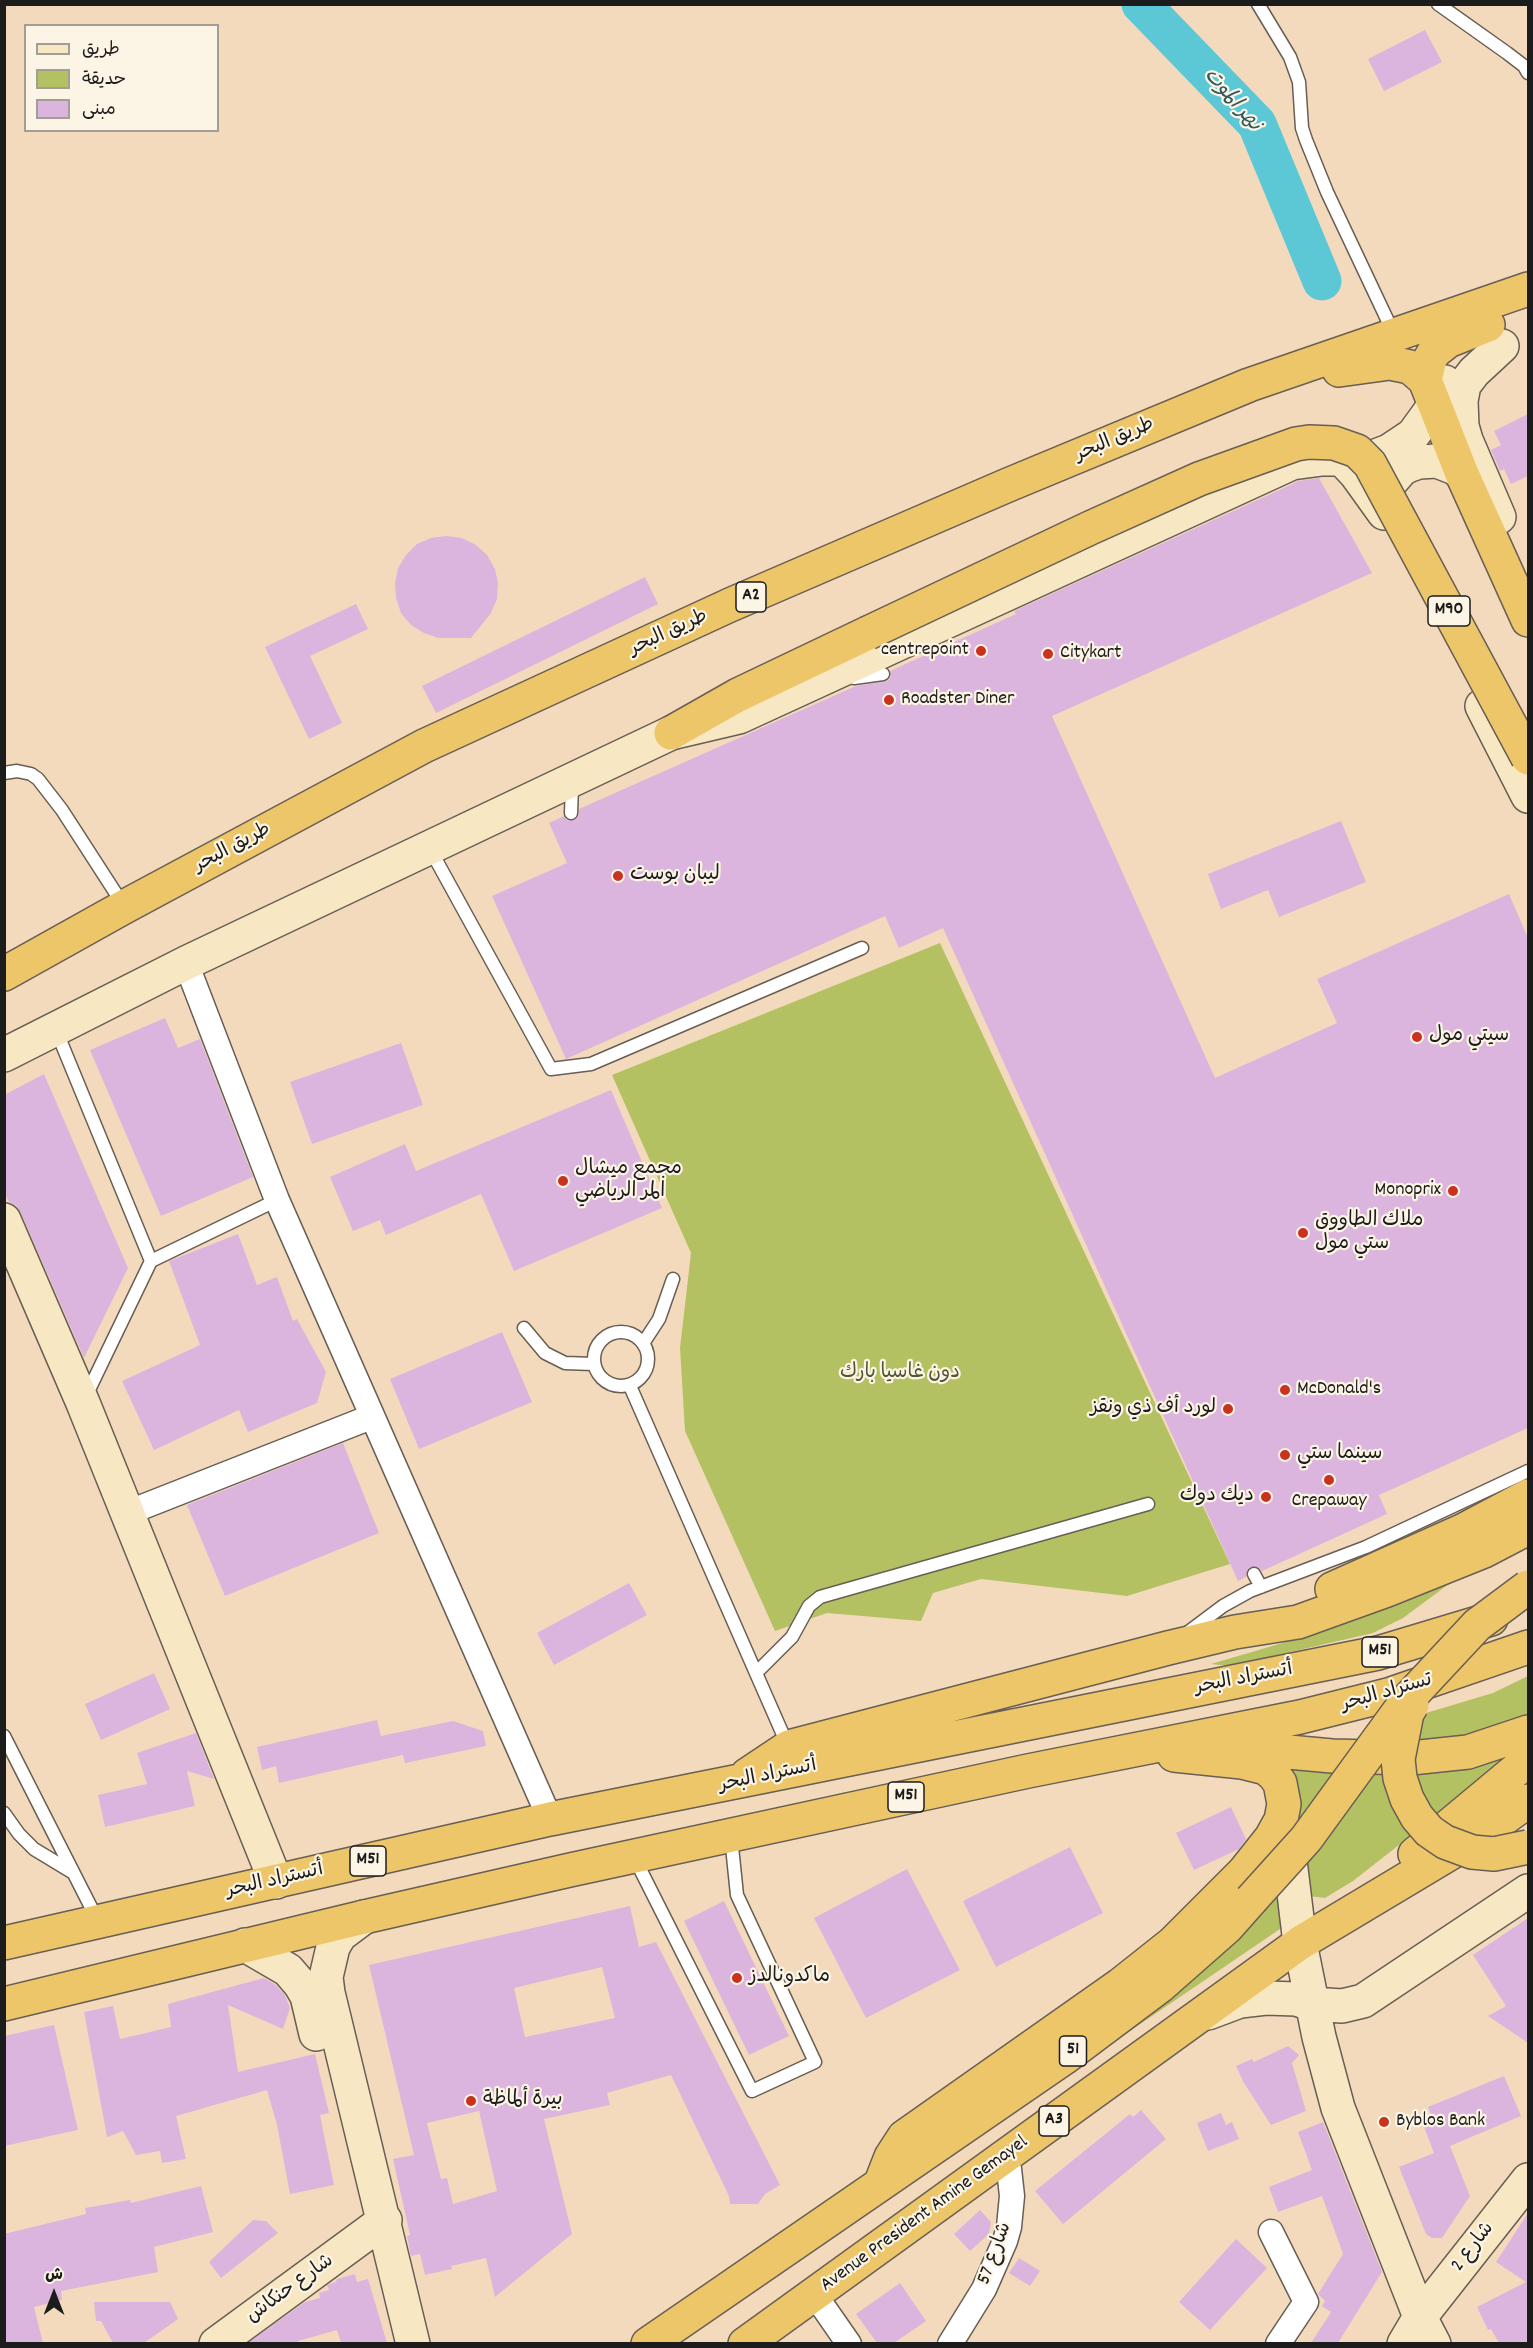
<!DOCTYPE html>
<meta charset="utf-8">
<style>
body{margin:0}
#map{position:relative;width:1533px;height:2348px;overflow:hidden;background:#f4dabd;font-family:Dekko,"Playpen Sans Arabic",sans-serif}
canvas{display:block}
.frame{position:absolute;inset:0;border:6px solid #1c1c1c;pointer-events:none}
.legend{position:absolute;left:24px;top:24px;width:195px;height:108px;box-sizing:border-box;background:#fcf5e5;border:2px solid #a29e95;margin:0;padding:8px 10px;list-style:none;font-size:18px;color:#1c1c1c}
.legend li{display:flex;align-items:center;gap:12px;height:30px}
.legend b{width:30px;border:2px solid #a29e95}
.north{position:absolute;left:24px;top:2264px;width:60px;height:60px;-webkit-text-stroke:4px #fcf5e5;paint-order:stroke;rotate:0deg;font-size:16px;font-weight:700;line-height:24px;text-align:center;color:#1c1c1c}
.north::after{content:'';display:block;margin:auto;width:21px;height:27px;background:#1c1c1c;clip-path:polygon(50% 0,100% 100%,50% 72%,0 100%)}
</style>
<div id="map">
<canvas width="1533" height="2348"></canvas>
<div class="frame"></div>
<ul class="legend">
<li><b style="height:8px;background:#f7e8c3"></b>طريق</li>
<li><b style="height:16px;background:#b4c163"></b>حديقة</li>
<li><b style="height:16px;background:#dbb5dd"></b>مبنى</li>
</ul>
<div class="north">ش</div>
</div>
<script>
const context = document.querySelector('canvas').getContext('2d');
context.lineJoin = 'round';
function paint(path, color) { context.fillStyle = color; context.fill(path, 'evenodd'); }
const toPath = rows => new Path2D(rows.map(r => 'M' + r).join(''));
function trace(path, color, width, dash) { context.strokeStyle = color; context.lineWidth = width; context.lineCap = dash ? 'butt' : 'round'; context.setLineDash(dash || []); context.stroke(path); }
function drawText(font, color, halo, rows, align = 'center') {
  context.font = font + ' Dekko,"Playpen Sans Arabic",sans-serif'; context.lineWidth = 4.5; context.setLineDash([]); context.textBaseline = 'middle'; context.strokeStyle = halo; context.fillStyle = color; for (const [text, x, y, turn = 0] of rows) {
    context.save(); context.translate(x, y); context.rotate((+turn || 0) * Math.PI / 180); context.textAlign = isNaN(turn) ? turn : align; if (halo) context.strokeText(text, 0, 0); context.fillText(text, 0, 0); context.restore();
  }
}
paint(toPath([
 [940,943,1230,1564,1127,1596,981,1579,933,1593,921,1621,827,1613,775,1631,685,1431,680,1348,691,1253,612,1075],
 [1449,1584,1403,1618,1373,1633,1230,1666,1211,1664,1306,1636],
 [1528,1676,1528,1723,1494,1736,1409,1742,1426,1713,1493,1693],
 [1528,1744,1353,1881,1325,1898,1308,1896,1276,1764],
 [1274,1887,1283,1927,1102,2050]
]), '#b4c163');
trace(toPath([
 [1141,4,1257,124,1322,281]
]), '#5cc8d6', 39);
paint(toPath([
 [1425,30,1442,62,1384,91,1368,59],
 [1528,414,1528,476,1511,484,1504,469,1500,471,1491,450,1501,445,1494,431],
 [1319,478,1372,573,1052,716,1215,1078,1337,1023,1317,979,1509,894,1528,938,1528,1428,1379,1495,1387,1514,1262,1571,1258,1567,1251,1567,1247,1570,1246,1577,1238,1581,943,928,899,948,885,916,566,1059,492,896,567,863,549,823,564,816,567,820,574,820,578,817,579,809,856,686,888,681,891,677,890,671,1016,614,1014,611,1286,487,1298,481],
 [446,536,462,538,476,545,487,555,495,569,498,583,497,599,491,613,471,638,438,638,424,633,411,625,401,613,396,598,395,583,398,568,406,555,417,544,431,538],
 [645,577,658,604,436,713,422,686],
 [356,604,368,629,310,656,342,723,309,739,265,647],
 [1341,821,1366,882,1279,917,1268,890,1221,909,1208,874],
 [165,1018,178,1048,200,1039,253,1177,161,1216,90,1050],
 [401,1043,423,1105,312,1144,290,1082],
 [44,1074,128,1268,84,1358,21,1213,16,1205,9,1202,4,1192,4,1095],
 [611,1090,662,1208,514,1271,481,1194,386,1235,380,1220,353,1231,330,1177,405,1144,416,1171],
 [238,1234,257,1285,277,1277,293,1321,297,1319,326,1372,317,1403,248,1432,239,1410,154,1450,122,1381,200,1345,169,1261],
 [502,1332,532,1402,419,1449,390,1379],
 [343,1443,379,1533,225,1596,187,1505],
 [629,1583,647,1615,554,1665,537,1633],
 [154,1673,170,1709,101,1740,85,1704],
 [377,1720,381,1736,453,1721,483,1731,486,1746,405,1763,403,1755,279,1783,276,1766,262,1770,257,1747],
 [196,1733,214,1779,187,1771,195,1806,105,1827,98,1795,147,1784,137,1753],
 [1231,1807,1246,1839,1239,1849,1194,1870,1176,1833],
 [1070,1847,1103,1913,996,1967,963,1901],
 [907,1869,960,1970,866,2018,814,1918],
 [724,1901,789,2036,749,2055,684,1921],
 [630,1906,639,1947,656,1942,780,2185,765,2194,758,2204,730,2204,729,2196,671,2075,607,2093,610,2105,544,2119,572,2234,495,2297,486,2258,451,2266,452,2269,425,2275,420,2254,411,2256,407,2236,410,2235,393,2159,414,2155,369,1965],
 [602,1967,615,2018,525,2037,514,1988],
 [479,2111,497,2191,453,2204,447,2178,441,2179,427,2123],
 [1528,1918,1528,2043,1488,2016,1506,2006,1473,1955],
 [264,1978,276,1985,285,1995,290,2008,283,2029,228,2005,238,2072,315,2054,329,2113,320,2115,334,2185,290,2194,277,2125,267,2090,176,2116,186,2159,162,2163,160,2151,136,2155,123,2131,107,2137,84,2012,113,2006,120,2039,171,2027,168,2004],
 [54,2025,78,2130,4,2146,4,2036],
 [1288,2046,1299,2055,1292,2063,1306,2111,1271,2125,1244,2083,1236,2066,1252,2059,1254,2062],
 [1504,2076,1521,2116,1450,2146,1470,2196,1442,2238,1432,2238,1426,2234,1399,2167,1434,2153,1424,2127,1434,2123,1428,2107],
 [1141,2110,1166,2139,1063,2224,1035,2191,1130,2114,1133,2117],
 [1221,2113,1226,2125,1232,2122,1239,2139,1208,2151,1197,2123],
 [1323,2122,1382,2272,1338,2343,1311,2343,1331,2312,1322,2306,1325,2301,1318,2294,1343,2254,1322,2196,1278,2212,1269,2187,1312,2170,1298,2132],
 [201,2186,213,2232,154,2247,158,2272,61,2291,62,2300,34,2307,43,2343,4,2343,4,2234,86,2214,85,2208,130,2200,131,2203],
 [980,2210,991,2222,989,2234,970,2251,954,2234],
 [1528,2213,1528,2343,1499,2343,1491,2329,1488,2330,1477,2307,1526,2282,1496,2262],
 [253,2220,266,2221,278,2233,221,2278,209,2262],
 [1236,2239,1267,2268,1210,2330,1179,2302],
 [1019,2258,1040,2271,1030,2286,1009,2273],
 [355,2274,357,2282,368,2279,387,2343,341,2343,337,2330,298,2341,298,2343,248,2343,305,2302,320,2298,319,2293,329,2290,327,2285,336,2282,337,2279],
 [900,2283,926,2321,894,2343,877,2343,856,2314],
 [94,2302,170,2302,178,2319,144,2343,113,2343,101,2321,96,2321]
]), '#dbb5dd');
const lane = toPath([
 [1258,4,1290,57,1299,82,1302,128,1306,140,1327,192,1394,334],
 [1438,4,1507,53,1524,66,1528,73],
 [854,678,883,674],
 [4,773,17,771,31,774,38,779,62,810,124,906],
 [571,813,572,785],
 [430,849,551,1069,591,1064,862,948],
 [56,1030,151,1261],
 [524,1328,545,1353,565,1363,593,1364],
 '594 1359a27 27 0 1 1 54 0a27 27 0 1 1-54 0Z',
 [644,1342,659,1319,673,1279],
 [630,1386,788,1746],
 [86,1396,151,1261,277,1200],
 [1254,1574,1261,1587],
 [1187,1633,1223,1606,1250,1591,1366,1547,1528,1471],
 [756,1673,792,1637,809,1606,820,1597,1148,1504],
 [4,1736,98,1921],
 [4,1813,19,1834,34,1849,72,1872],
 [634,1857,752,2091,815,2062,737,1895,731,1837]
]);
const street = toPath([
 [186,963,277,1200,550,1819],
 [127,1513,371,1417],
 [1271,2232,1306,2302,1278,2344],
 [815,2295,849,2344],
 [950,2344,984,2289,1005,2241,1009,2227,1012,2196,1009,2169,1005,2157]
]);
const secondary = toPath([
 [1342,459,1365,460,1389,451,1413,435,1434,406,1445,382],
 [1383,511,1383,501,1389,484,1402,469,1410,465,1419,462,1437,461,1455,468,1462,474],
 [1499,517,1466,440,1462,426,1461,401,1464,385,1474,372,1502,346],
 [1482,706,1528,796],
 [4,1055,186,963,671,733,739,717,1292,463,1322,459,1342,459,1356,474,1384,513],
 [4,1220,83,1403,276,1882],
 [1287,1836,1300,1943,1319,2037,1338,2108,1420,2317,1434,2344],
 [364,1917,340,1935,333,1947,326,1977,328,1993,413,2344],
 [245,1945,288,1970,300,1984,307,1996,316,2034],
 [1208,2013,1240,2001,1266,1998,1296,1999,1312,2004,1342,2006,1363,2001,1528,1891],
 [216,2344,385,2220],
 [1404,2344,1420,2317,1528,2180]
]);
const highway = toPath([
 [1488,325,1448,341,1434,352,1430,359,1425,380,1462,474,1528,620],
 [1339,370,1390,363,1410,367,1425,380],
 [671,733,738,695,868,633],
 [4,974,124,907,424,746,730,605,1008,485,1249,385,1528,289],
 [1332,1589,1464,1530,1528,1496],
 [1235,1750,1256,1749,1332,1756,1411,1758,1468,1752,1528,1732],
 [747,1775,789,1747,1168,1648,1235,1632,1298,1622,1387,1590,1484,1551,1528,1528],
 [1415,1854,1528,1760],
 [4,1943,550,1819,1378,1653,1491,1619],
 [4,2004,364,1917,570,1870,1028,1771,1300,1717,1388,1695,1528,1647],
 [882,2180,891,2157,904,2137,1120,1985,1173,1943,1244,1872,1271,1838,1281,1820,1284,1804,1280,1783,1274,1775,1266,1768,1242,1762,1174,1755],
 [648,2344,1064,2058,1160,1986,1227,1927,1251,1900],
 [745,2344,1300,1943,1482,1834,1528,1801]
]);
trace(lane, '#685e54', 15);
trace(street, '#685e54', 27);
trace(secondary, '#685e54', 36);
trace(highway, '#685e54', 36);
trace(lane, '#fff', 12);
trace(street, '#fff', 24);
trace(secondary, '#f7e8c3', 33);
trace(highway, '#ecc669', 33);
const highwayBridge = toPath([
 [868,633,1090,528,1199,479,1296,444,1309,442,1334,443,1357,451,1370,464,1528,758],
 [1412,1705,1407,1713,1398,1759,1400,1778,1407,1799,1417,1817,1429,1831,1445,1842,1472,1852,1494,1854,1528,1847],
 [1251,1900,1306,1839,1408,1699,1477,1625,1528,1587]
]);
trace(highwayBridge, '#685e54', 36, []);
trace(highwayBridge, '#ecc669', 33);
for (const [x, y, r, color] of [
 [981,651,6,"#c8321e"],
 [1048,654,6,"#c8321e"],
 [889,700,6,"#c8321e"],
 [618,876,6,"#c8321e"],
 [1417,1037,6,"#c8321e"],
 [563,1181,6,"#c8321e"],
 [1453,1191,6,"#c8321e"],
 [1303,1233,6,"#c8321e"],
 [1285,1390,6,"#c8321e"],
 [1228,1409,6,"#c8321e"],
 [1285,1455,6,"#c8321e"],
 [1329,1480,6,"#c8321e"],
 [1266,1497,6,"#c8321e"],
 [737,1978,6,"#c8321e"],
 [471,2101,6,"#c8321e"],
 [1384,2122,6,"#c8321e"]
]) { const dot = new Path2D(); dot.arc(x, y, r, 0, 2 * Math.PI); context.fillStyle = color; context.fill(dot); trace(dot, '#fcf5e5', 2); }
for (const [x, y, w] of [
 [751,597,30],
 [1449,611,42],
 [1380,1652,36],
 [906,1797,36],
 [368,1861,36],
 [1073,2051,27],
 [1054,2121,30]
]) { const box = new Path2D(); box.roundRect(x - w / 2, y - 15, w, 30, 4.5); context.fillStyle = '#fcf5e5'; context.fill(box); trace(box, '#1c1c1c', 1.5); }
drawText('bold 18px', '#1c1c1c', null, [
 ["A2",751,597],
 ["M90",1449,611],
 ["M51",1380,1652],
 ["M51",906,1797],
 ["M51",368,1861],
 ["51",1073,2051],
 ["A3",1054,2121]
]);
drawText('20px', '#1c1c1c', '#fcf5e5', [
 ["طريق البحر",1115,441,-23],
 ["طريق البحر",669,634,-25],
 ["طريق البحر",233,849,-28],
 ["أتستراد البحر",1244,1680,-11],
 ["تستراد البحر",1387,1694,-16],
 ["أتستراد البحر",768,1777,-12],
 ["أتستراد البحر",275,1882,-13],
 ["Avenue President Amine Gemayel",925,2215,-36],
 ["شارع 2",1474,2248,-52],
 ["شارع 57",996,2254,-69],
 ["شارع حنكاش",291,2290,-36]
]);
drawText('20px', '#1c1c1c', '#fcf5e5', [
 ["centrepoint",969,651,"right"],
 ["Citykart",1060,654],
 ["Roadster Diner",901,700],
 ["ليبان بوست",630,876],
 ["سيتي مول",1429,1037],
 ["مجمع ميشال",575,1170],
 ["المر الرياضي",575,1193],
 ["Monoprix",1441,1191,"right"],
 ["ملاك الطاووق",1315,1222],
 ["ستي مول",1315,1245],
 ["McDonald's",1297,1390],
 ["لورد أف ذي ونقز",1216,1409,"right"],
 ["سينما ستي",1297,1455],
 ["ديك دوك",1254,1497,"right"],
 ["Crepaway",1329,1502,"center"],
 ["ماكدونالدز",749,1978],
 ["بيرة ألماظة",483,2101],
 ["Byblos Bank",1396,2122]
], 'left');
drawText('20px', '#515635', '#fcf5e5', [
 ["دون غاسيا بارك",900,1374]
]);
drawText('italic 21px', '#32585d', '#fcf5e5', [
 ["نهر الموت",1231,101,49]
]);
</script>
